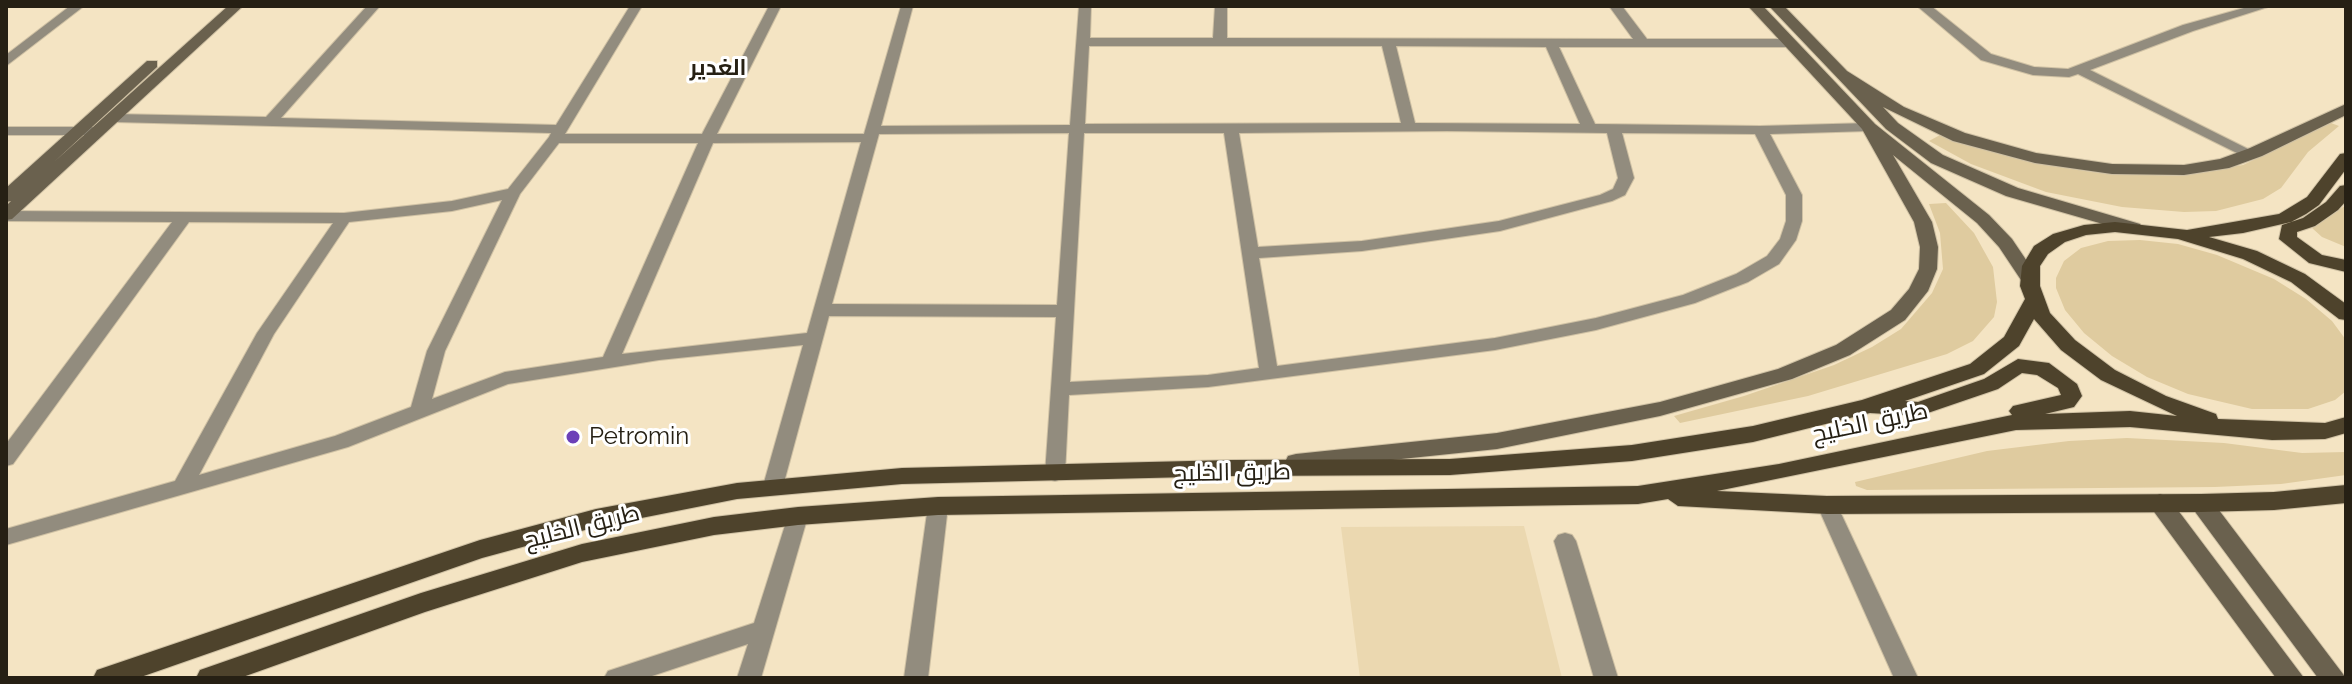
<!DOCTYPE html>
<meta charset="utf-8">
<style>
body{margin:0}
#map{position:relative;width:2352px;height:684px;overflow:hidden;background:#f4e4c3;font-family:Raleway,sans-serif}
canvas{display:block}
.frame{position:absolute;inset:0;border:8px solid #262014;pointer-events:none}
</style>
<div id="map">
<canvas width="2352" height="684"></canvas>
<div class="frame"></div>
</div>
<script>
const context = document.querySelector('canvas').getContext('2d');
context.lineJoin = 'round';
function paint(path, color) { context.fillStyle = color; context.fill(path, 'evenodd'); }
const toPath = rows => new Path2D(rows.map(r => 'M' + r).join(''));
function trace(path, color, width, dash) { context.strokeStyle = color; context.lineWidth = width; context.lineCap = dash ? 'butt' : 'round'; context.setLineDash(dash || []); context.stroke(path); }
function drawText(font, color, halo, rows, align = 'center') {
  context.font = font + ' Raleway,Cairo,sans-serif'; context.lineWidth = 6; context.setLineDash([]); context.textBaseline = 'middle'; context.strokeStyle = halo; context.fillStyle = color; for (const [text, x, y, turn = 0] of rows) {
    context.save(); context.translate(x, y); context.rotate((+turn || 0) * Math.PI / 180); context.textAlign = isNaN(turn) ? turn : align; if (halo) context.strokeText(text, 0, 0); context.fillText(text, 0, 0); context.restore();
  }
}
paint(toPath([
 [1524,526,1562,678,1360,678,1341,527]
]), '#ebd8b0');
paint(toPath([
 [2331,123,2339,126,2308,152,2281,188,2263,199,2216,211,2184,212,2122,207,2046,192,1971,164,1929,141,1940,135,2018,159,2091,172,2176,176,2243,165],
 [1946,203,1974,233,1993,267,1997,302,1994,317,1973,341,1947,354,1808,396,1680,423,1674,416,1744,396,1834,365,1872,347,1901,329,1932,293,1943,269,1940,233,1929,204],
 [2346,205,2346,247,2322,237,2312,228],
 [2140,240,2178,244,2217,255,2274,279,2306,299,2332,321,2346,340,2346,391,2335,400,2308,409,2252,409,2188,394,2147,377,2112,356,2084,333,2065,310,2056,288,2056,278,2064,261,2081,248,2108,241],
 [2127,438,2224,443,2302,453,2346,452,2346,475,2281,484,2215,487,1867,490,1856,486,1855,482,1987,451,2069,441]
]), '#dfcb9f');
const street = toPath([
 [70,6,84,6,6,66,6,55,70,6],
 [367,6,380,6,281,118,556,125,630,6,642,6,565,134,702,134,769,6,781,6,717,134,864,134,901,6,913,6,881,126,1070,125,1079,6,1091,6,1090,38,1213,38,1215,6,1227,6,1227,38,1633,39,1609,6,1622,6,1647,39,1790,39,1797,43,1790,47,1559,47,1595,124,1760,126,1869,123,1876,127,1869,131,1770,134,1802,195,1802,221,1796,240,1779,264,1748,282,1695,303,1596,330,1495,350,1208,387,1069,395,1065,474,1062,479,1055,481,1048,479,1045,474,1056,317,829,316,783,486,780,491,773,494,766,491,763,486,803,345,659,360,508,384,348,447,6,545,6,529,175,481,257,333,333,223,189,222,13,464,6,466,6,444,172,222,6,221,6,211,344,213,452,201,508,189,549,137,551,133,114,122,107,118,114,114,266,117,367,6],
 [1089,46,1382,46,1401,123,1085,124,1089,46],
 [1396,46,1546,47,1580,124,1415,123,1396,46],
 [1447,131,1607,133,1618,178,1613,189,1600,195,1499,221,1362,241,1258,247,1239,133,1447,131],
 [1069,133,1057,305,832,304,879,134,1069,133],
 [1084,133,1224,133,1259,368,1208,375,1070,382,1084,133],
 [1622,133,1755,134,1786,195,1786,221,1780,239,1767,256,1736,274,1683,295,1596,318,1495,338,1277,366,1259,258,1362,251,1500,231,1612,201,1625,195,1634,178,1622,133],
 [861,142,807,333,622,354,713,143,861,142],
 [559,143,698,143,603,357,505,372,432,399,445,351,520,194,559,143],
 [502,200,427,351,411,407,335,436,199,475,274,334,349,222,452,211,502,200],
 [1917,6,1931,6,1991,54,2034,67,2068,69,2183,25,2251,6,2271,6,2193,31,2090,70,2258,154,2255,157,2245,157,2078,74,2069,77,2033,75,1981,60,1917,6],
 [6,127,92,127,99,131,92,135,6,135,6,127],
 [1827,497,1834,499,1837,505,1918,678,1894,678,1817,505,1820,499,1827,497],
 [938,498,945,500,948,506,928,678,904,678,928,506,931,500,938,498],
 [798,508,805,510,808,516,761,678,737,678,748,644,646,678,604,678,608,671,754,623,788,516,791,510,798,508],
 [1565,533,1572,535,1576,541,1618,678,1594,678,1554,541,1558,535,1565,533]
]);
const secondary = toPath([
 [228,6,243,6,12,219,6,220,6,206,11,201,6,202,6,188,147,61,157,61,157,67,54,162,228,6],
 [1748,6,1763,6,1875,124,1989,215,2012,239,2039,279,2037,283,2023,283,1999,247,1977,223,1893,155,1932,222,1938,247,1937,269,1928,291,1905,320,1850,355,1792,379,1660,416,1497,449,1296,470,1288,468,1285,462,1288,456,1296,454,1497,433,1660,402,1778,369,1836,345,1891,310,1909,289,1919,269,1920,247,1914,222,1862,129,1748,6],
 [1769,6,1784,6,1847,71,1904,107,1965,133,2036,153,2112,164,2184,165,2220,159,2250,148,2346,104,2346,115,2262,156,2229,168,2184,175,2112,174,2035,163,1953,141,1883,107,1898,123,1943,155,2018,188,2140,224,2143,228,2134,233,2006,196,1931,163,1886,129,1769,6],
 [2160,494,2168,497,2304,678,2276,678,2152,509,2149,503,2152,497,2160,494],
 [2201,494,2209,497,2346,678,2318,678,2193,509,2190,503,2193,497,2201,494]
]);
const primary = toPath([
 [2346,153,2346,169,2319,205,2306,214,2291,222,2243,233,2209,237,2257,251,2305,274,2346,304,2346,320,2339,319,2291,282,2243,259,2178,239,2115,232,2086,235,2065,242,2048,254,2040,266,2040,286,2050,313,2075,340,2115,370,2166,396,2216,414,2218,419,2325,423,2346,417,2346,433,2325,439,2272,440,2130,427,2016,430,1717,491,1827,496,2201,494,2274,492,2346,485,2346,503,2274,510,2201,512,1827,514,1678,506,1668,499,1638,504,938,515,798,525,714,535,582,562,425,612,240,678,196,678,200,670,421,593,582,544,714,517,798,507,938,497,1638,486,1779,464,2012,415,2009,411,2013,406,2061,395,2058,388,2037,375,2022,373,1998,389,1919,416,1870,413,1753,442,1632,461,1450,475,1231,476,902,484,737,499,596,527,482,558,138,678,93,678,97,670,480,540,596,509,737,483,902,468,1231,460,1450,459,1632,445,1753,426,1862,400,1970,364,2004,337,2025,299,2020,286,2022,266,2034,246,2053,234,2084,225,2115,222,2187,230,2279,214,2307,197,2340,154,2346,153],
 [2034,319,2061,350,2101,380,2177,416,2130,411,2045,414,2074,407,2082,396,2077,384,2049,363,2018,359,1984,379,1918,402,1905,401,1984,374,2019,346,2034,319],
 [2346,185,2346,201,2338,210,2315,226,2297,232,2297,237,2322,255,2346,260,2346,272,2309,263,2279,239,2282,225,2303,218,2326,202,2340,186,2346,185]
]);
trace(street, '#cfc1a4', 2);
trace(secondary, '#cfc1a4', 2);
trace(primary, '#cfc1a4', 2);
paint(street, '#928c7e');
paint(secondary, '#6a614e');
paint(primary, '#4e432c');
for (const [x, y, r, color] of [
 [573,437,8,"#6c40b8"]
]) { const dot = new Path2D(); dot.arc(x, y, r, 0, 2 * Math.PI); context.fillStyle = color; context.fill(dot); trace(dot, '#fff', 3); }
drawText('bold 22px', '#262014', '#fff', [
 ["الغدير",718,68]
]);
drawText('24px', '#262014', '#fff', [
 ["طريق الخليج",1870,423,-12],
 ["طريق الخليج",1232,473,-1],
 ["طريق الخليج",582,527,-14]
]);
drawText('24px', '#262014', '#fff', [
 ["Petromin",589,437]
], 'left');
</script>
